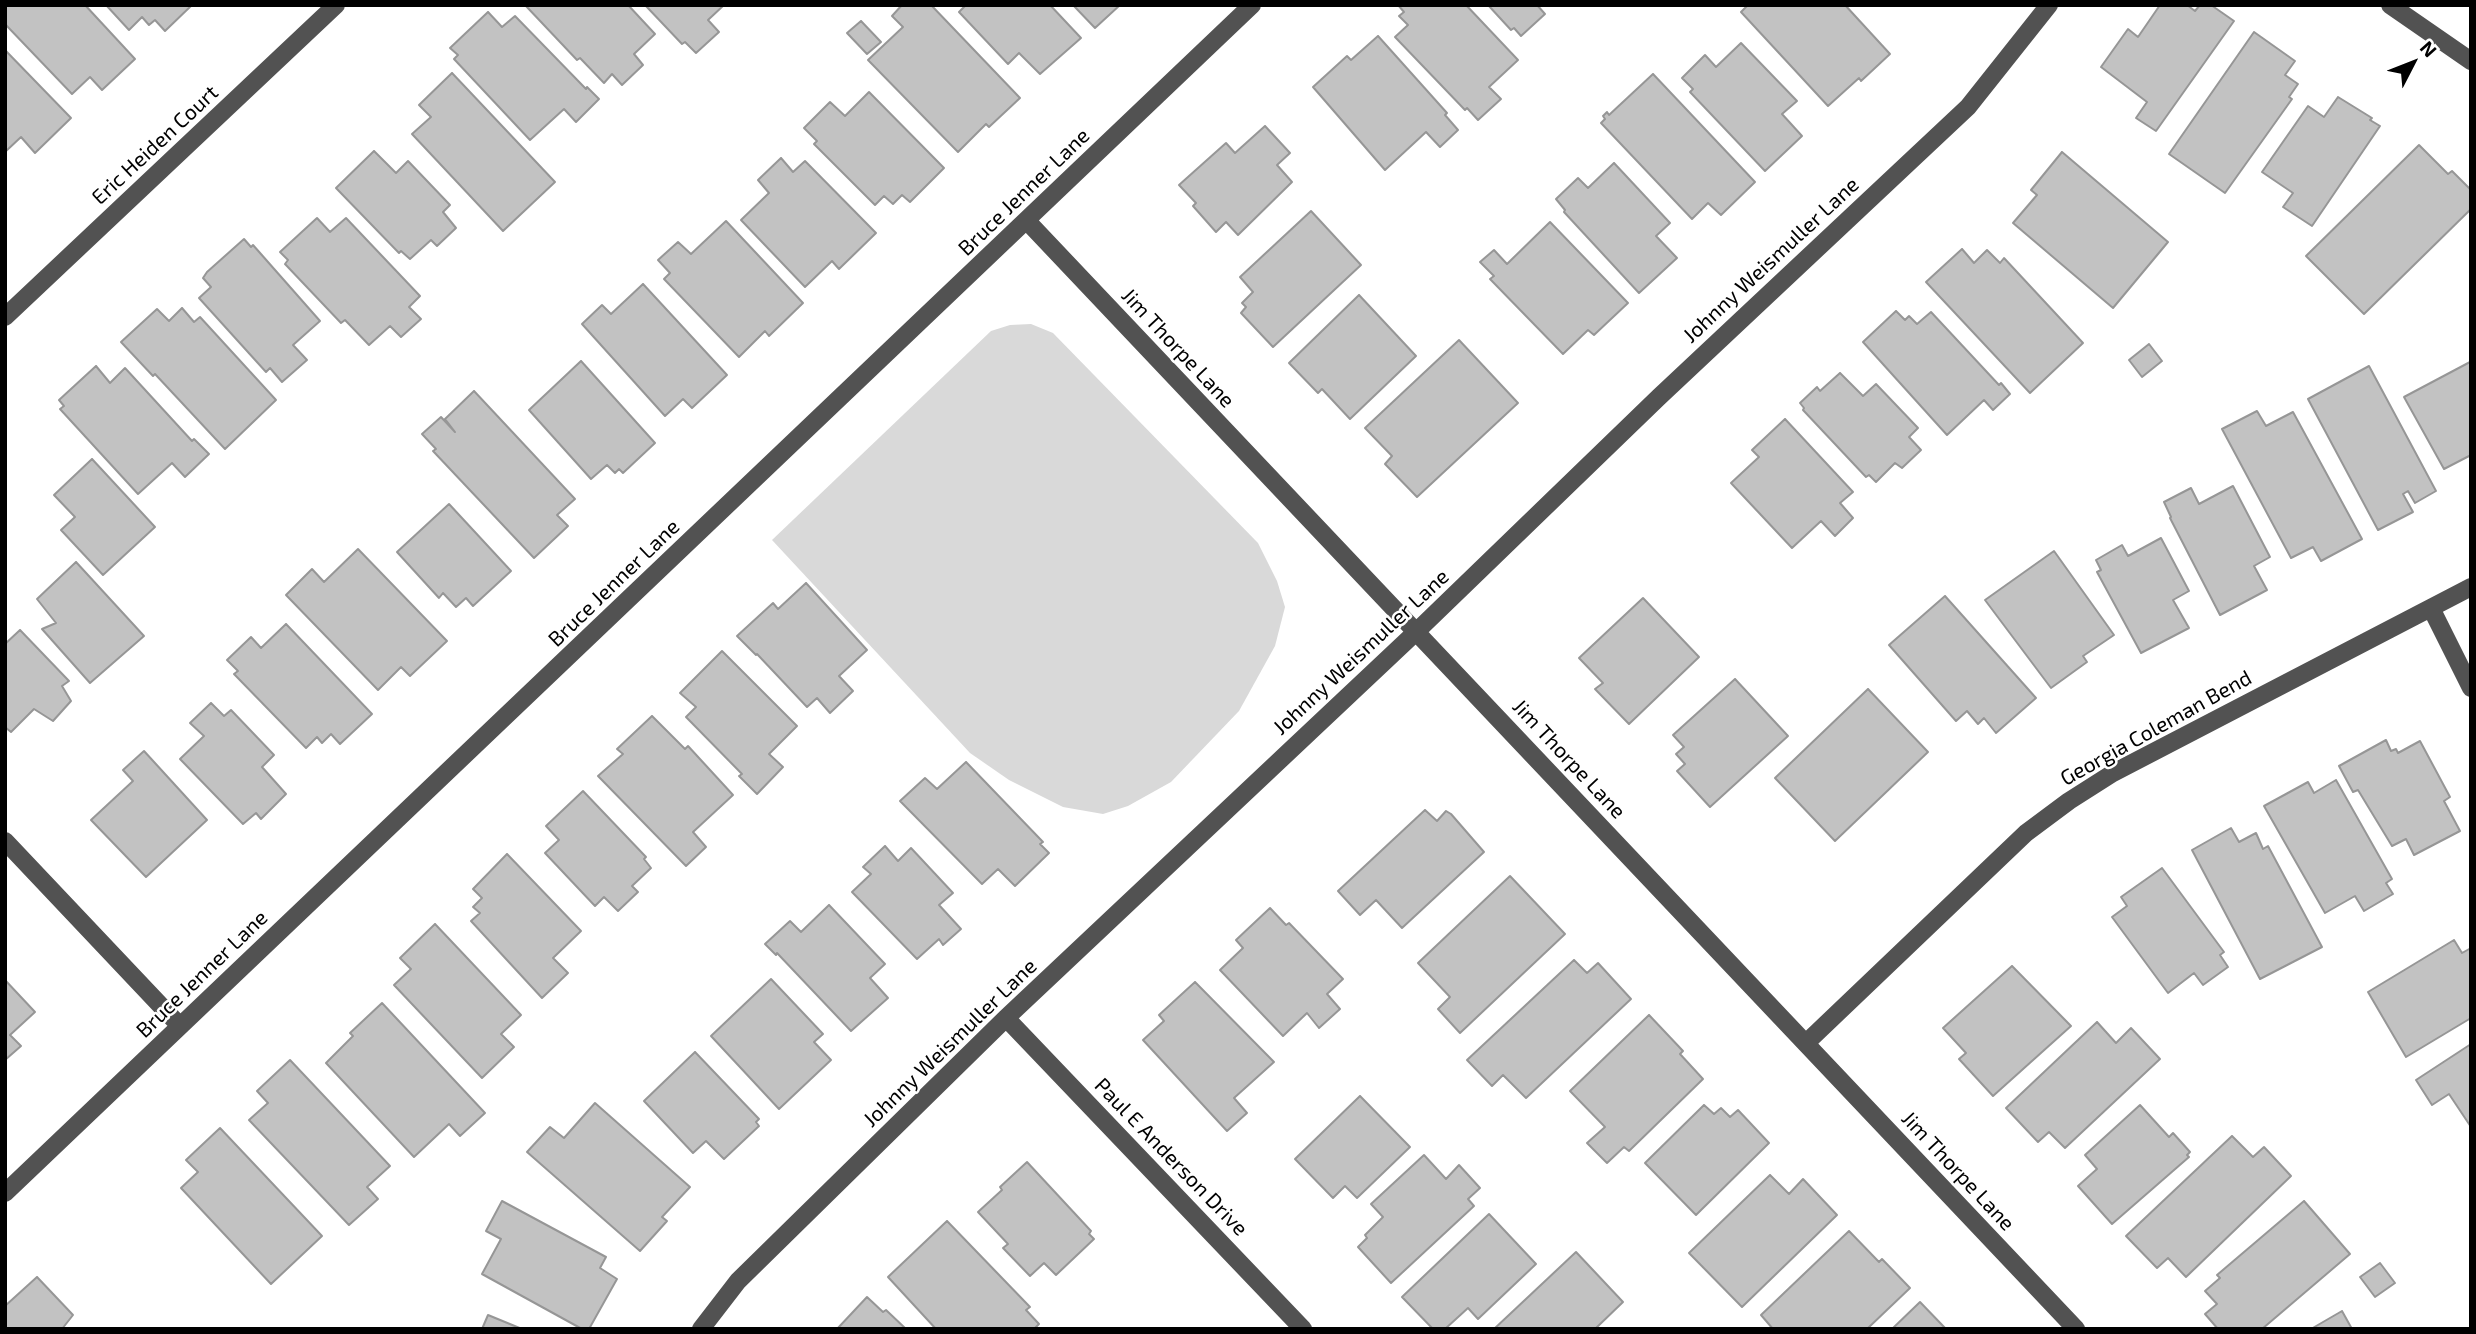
<!DOCTYPE html>
<style>
body{margin:0}
#map{position:relative;width:2476px;height:1334px;overflow:hidden;background:#fff;font-family:"Exo 2",sans-serif}
canvas{display:block}
.frame{position:absolute;inset:0;border:7px solid #000;pointer-events:none}
.north{position:absolute;left:2378px;top:28px;width:70px;height:70px;-webkit-text-stroke:5px #fff;paint-order:stroke;rotate:48deg;font-size:19px;font-weight:700;line-height:28px;text-align:center;color:#000}
.north::after{content:'';display:block;margin:auto;width:24px;height:32px;background:#000;clip-path:polygon(50% 0,100% 100%,50% 72%,0 100%)}
</style>
<div id="map">
<canvas width="2476" height="1334"></canvas>
<div class="frame"></div>
<div class="north">N</div>
</div>
<script>
const context = document.querySelector('canvas').getContext('2d');
context.lineJoin = 'round';
function paint(path, color) { context.fillStyle = color; context.fill(path, 'evenodd'); }
const toPath = rows => new Path2D(rows.map(r => 'M' + r).join(''));
function trace(path, color, width, dash) { context.strokeStyle = color; context.lineWidth = width; context.lineCap = dash ? 'butt' : 'round'; context.setLineDash(dash || []); context.stroke(path); }
function drawText(font, color, halo, rows, align = 'center') {
  context.font = font + ' "Exo 2",sans-serif'; context.lineWidth = 5; context.setLineDash([]); context.textBaseline = 'middle'; context.strokeStyle = halo; context.fillStyle = color; for (const [text, x, y, turn = 0] of rows) {
    context.save(); context.translate(x, y); context.rotate((+turn || 0) * Math.PI / 180); context.textAlign = isNaN(turn) ? turn : align; if (halo) context.strokeText(text, 0, 0); context.fillText(text, 0, 0); context.restore();
  }
}
paint(toPath([
 [1031,324,1053,333,1258,543,1277,581,1285,607,1275,646,1239,711,1171,782,1128,806,1103,814,1063,807,1009,780,970,753,772,540,991,331,1010,325]
]), '#d9d9d9');
const building = toPath([
 [5,5,85,5,135,59,102,90,90,77,72,94,5,24,5,5],
 [106,5,192,5,165,31,155,20,149,25,142,17,129,30,106,5],
 [525,5,628,5,655,34,634,54,643,65,622,85,612,74,604,83,580,58,577,60,525,5],
 [645,5,724,5,708,20,719,32,696,53,685,42,682,44,645,5],
 [902,5,931,5,1020,98,989,127,986,124,958,152,868,60,903,27,892,16,902,5],
 [966,5,1050,5,1081,38,1040,74,1019,53,1008,64,959,12,966,5],
 [1073,5,1120,5,1095,28,1073,5],
 [1398,5,1466,5,1518,60,1489,87,1501,99,1478,120,1467,108,1465,110,1395,37,1408,25,1399,16,1404,12,1398,5],
 [1488,5,1537,5,1545,14,1521,36,1514,28,1511,30,1488,5],
 [1748,5,1845,5,1890,54,1861,81,1859,78,1828,106,1741,12,1748,5],
 [2160,5,2187,5,2195,11,2200,5,2211,5,2234,21,2156,131,2136,118,2147,102,2101,67,2128,29,2138,37,2160,5],
 [488,12,502,27,515,16,586,89,587,87,599,99,576,122,564,109,530,140,454,59,458,55,450,48,488,12],
 [861,21,881,42,867,54,847,33,861,21],
 [2254,32,2295,61,2285,75,2298,84,2289,97,2292,99,2225,193,2169,154,2254,32],
 [1378,36,1447,113,1445,115,1458,130,1440,147,1426,132,1385,170,1313,87,1347,56,1351,60,1378,36],
 [1741,43,1797,101,1782,114,1802,136,1765,171,1690,92,1693,89,1682,78,1705,55,1716,67,1741,43],
 [5,50,71,118,35,153,21,137,5,152,5,50],
 [452,73,555,182,503,231,412,134,431,117,419,105,452,73],
 [1653,74,1755,182,1721,215,1708,203,1692,219,1601,123,1605,119,1603,116,1607,112,1609,115,1653,74],
 [869,92,944,168,910,202,902,195,893,204,884,196,875,205,814,144,817,141,804,128,830,102,845,116,869,92],
 [2338,97,2372,118,2370,120,2380,126,2312,226,2283,207,2293,193,2262,172,2308,106,2324,117,2338,97],
 [1265,126,1290,153,1277,165,1292,182,1238,235,1226,222,1216,232,1193,206,1196,203,1179,185,1226,143,1235,153,1265,126],
 [2419,145,2448,174,2452,171,2471,190,2471,209,2364,314,2306,256,2419,145],
 [374,151,396,173,408,161,450,205,443,212,456,228,437,246,431,240,410,259,401,251,399,253,336,188,374,151],
 [2062,152,2168,242,2113,308,2013,223,2037,195,2031,190,2062,152],
 [781,158,793,172,805,161,876,233,839,269,832,261,805,287,741,220,769,193,758,180,781,158],
 [1614,163,1670,223,1656,236,1677,258,1639,293,1564,212,1565,210,1556,199,1578,178,1588,188,1614,163],
 [1311,211,1361,265,1273,347,1241,313,1246,307,1242,303,1253,292,1240,277,1311,211],
 [317,218,330,232,346,218,420,296,409,307,421,319,401,337,390,326,369,345,345,320,341,323,285,264,288,260,280,252,317,218],
 [726,221,803,303,769,336,765,331,739,357,664,279,670,273,658,260,678,242,691,254,726,221],
 [1550,222,1628,303,1594,335,1588,330,1563,354,1490,279,1494,276,1480,262,1494,250,1507,264,1550,222],
 [244,239,251,247,253,245,320,321,293,345,307,360,282,382,270,368,266,372,199,298,211,287,203,278,207,272,244,239],
 [1962,249,1974,263,1987,250,2000,263,2004,258,2083,343,2030,393,1926,282,1962,249],
 [643,284,727,375,692,408,683,399,665,416,582,324,602,305,611,314,643,284],
 [1359,295,1416,356,1350,419,1322,389,1318,393,1289,363,1359,295],
 [182,308,194,322,200,317,276,400,225,449,155,374,153,376,121,342,157,309,169,321,182,308],
 [1896,311,1905,320,1909,316,1917,324,1931,312,1999,385,2001,383,2010,394,1993,410,1984,400,1947,435,1863,342,1896,311],
 [1459,340,1518,403,1417,497,1385,464,1392,456,1365,428,1459,340],
 [2149,344,2162,361,2142,377,2129,360,2149,344],
 [581,361,655,443,623,473,619,469,615,473,607,465,591,479,529,410,581,361],
 [2470,362,2471,455,2444,469,2404,397,2470,362],
 [96,366,110,383,125,368,192,441,194,439,209,454,185,477,172,463,138,494,60,409,64,406,59,400,96,366],
 [2369,366,2436,491,2415,503,2408,491,2403,494,2413,512,2378,530,2308,399,2369,366],
 [1840,373,1863,396,1876,384,1918,428,1909,437,1921,450,1902,468,1895,463,1876,482,1869,475,1866,477,1803,410,1804,408,1800,403,1817,387,1820,391,1840,373],
 [474,391,575,499,557,515,568,526,534,558,433,451,436,449,422,434,441,417,455,432,445,419,474,391],
 [2257,411,2266,426,2293,412,2362,539,2321,561,2313,547,2291,558,2222,429,2257,411],
 [1785,419,1853,492,1840,503,1853,518,1835,536,1821,521,1792,548,1731,483,1759,457,1752,450,1785,419],
 [92,459,155,527,103,575,61,530,75,517,54,495,92,459],
 [2233,486,2270,557,2254,566,2267,590,2220,615,2170,518,2171,517,2164,502,2191,488,2199,504,2233,486],
 [449,504,511,571,473,606,466,598,456,607,443,593,439,598,397,552,449,504],
 [2161,538,2189,591,2173,600,2189,628,2141,653,2097,572,2101,570,2096,560,2122,545,2128,556,2161,538],
 [358,549,447,641,410,676,401,667,378,690,286,595,312,569,324,582,358,549],
 [2054,551,2114,635,2083,656,2087,662,2051,688,1985,600,2054,551],
 [76,562,144,636,90,683,42,629,56,623,37,599,76,562],
 [806,583,867,650,839,676,853,691,830,713,817,698,807,707,757,654,756,655,737,636,773,603,778,609,806,583],
 [1945,596,2036,698,1996,733,1984,718,1978,724,1967,711,1956,721,1889,645,1945,596],
 [1643,598,1699,657,1629,724,1595,689,1603,683,1579,658,1643,598],
 [286,624,372,714,340,744,331,734,322,743,317,737,306,748,234,674,238,671,227,660,251,637,261,648,286,624],
 [20,630,69,681,62,686,71,701,53,721,34,709,11,732,5,727,5,644,20,630],
 [722,651,797,726,769,754,783,767,757,794,739,776,742,774,686,717,696,707,680,693,722,651],
 [1735,679,1788,736,1710,807,1677,771,1685,764,1676,754,1684,747,1673,735,1735,679],
 [1868,689,1928,752,1835,841,1775,778,1868,689],
 [211,703,224,716,231,710,274,755,262,767,286,794,261,819,256,813,243,824,180,759,204,736,190,723,211,703],
 [652,716,685,749,688,746,733,795,693,832,706,847,686,866,598,776,623,754,617,749,652,716],
 [2386,740,2391,751,2396,749,2398,753,2420,741,2450,797,2444,801,2460,831,2414,855,2406,839,2392,846,2358,790,2353,792,2339,766,2386,740],
 [144,751,207,820,146,877,91,820,133,781,123,770,144,751],
 [966,762,1043,842,1040,844,1049,853,1015,886,998,869,982,884,900,801,925,778,937,789,966,762],
 [2336,780,2392,879,2386,883,2393,894,2364,911,2355,896,2325,913,2264,806,2308,782,2314,793,2336,780],
 [583,791,646,857,644,859,651,868,632,886,638,892,618,911,604,897,595,906,545,853,559,840,546,826,583,791],
 [1425,810,1437,821,1446,811,1451,814,1484,852,1402,928,1376,900,1360,915,1338,891,1425,810],
 [2231,828,2239,842,2256,833,2263,849,2268,846,2322,947,2260,979,2192,850,2231,828],
 [885,846,898,861,911,848,953,893,939,905,961,929,943,945,939,939,917,959,852,892,871,874,863,867,885,846],
 [507,854,581,931,553,958,568,973,542,998,471,921,480,913,473,907,482,898,473,889,507,854],
 [2162,868,2224,952,2220,955,2228,967,2203,985,2194,973,2168,993,2112,917,2127,906,2121,897,2162,868],
 [1510,876,1565,934,1460,1033,1438,1009,1450,997,1418,963,1510,876],
 [829,905,885,964,870,978,888,998,851,1031,777,953,776,955,765,944,790,921,801,932,829,905],
 [1270,908,1286,925,1289,923,1343,979,1327,994,1340,1009,1319,1028,1307,1013,1283,1036,1220,970,1243,948,1236,940,1270,908],
 [435,924,521,1015,501,1034,514,1047,482,1078,394,985,411,969,400,958,435,924],
 [2454,940,2462,953,2471,948,2471,1018,2406,1057,2368,992,2454,940],
 [1574,960,1587,973,1598,963,1631,999,1526,1098,1503,1075,1492,1086,1467,1060,1574,960],
 [2012,966,2071,1026,1993,1096,1959,1059,1966,1053,1943,1028,2012,966],
 [771,979,823,1034,814,1042,831,1060,779,1109,711,1036,771,979],
 [5,980,35,1012,10,1035,21,1046,5,1060,5,980],
 [1195,982,1274,1062,1234,1098,1247,1113,1227,1131,1143,1040,1164,1021,1159,1015,1195,982],
 [382,1003,485,1113,460,1136,449,1124,414,1157,326,1063,353,1036,350,1033,382,1003],
 [1649,1015,1683,1051,1680,1054,1703,1079,1629,1151,1624,1147,1607,1163,1587,1143,1605,1127,1570,1091,1649,1015],
 [2097,1022,2116,1043,2131,1028,2160,1059,2065,1148,2049,1132,2038,1142,2006,1108,2097,1022],
 [2471,1044,2471,1127,2449,1094,2432,1105,2416,1080,2471,1044],
 [695,1052,759,1119,756,1122,759,1126,724,1159,706,1141,693,1153,644,1101,695,1052],
 [290,1060,390,1166,367,1187,378,1199,349,1225,249,1120,268,1103,257,1091,290,1060],
 [1360,1096,1410,1147,1357,1198,1345,1186,1333,1198,1295,1159,1360,1096],
 [595,1103,690,1187,662,1217,667,1221,640,1251,527,1152,550,1127,564,1138,595,1103],
 [1704,1105,1714,1114,1721,1108,1730,1117,1738,1110,1769,1143,1696,1215,1645,1163,1704,1105],
 [2140,1105,2169,1137,2173,1133,2190,1152,2187,1155,2189,1157,2112,1224,2078,1186,2097,1169,2085,1155,2140,1105],
 [220,1128,322,1236,271,1284,181,1188,198,1172,186,1160,220,1128],
 [2232,1136,2253,1157,2264,1147,2291,1176,2186,1277,2168,1258,2157,1268,2126,1236,2232,1136],
 [1424,1155,1446,1179,1459,1165,1480,1188,1468,1199,1474,1206,1391,1283,1358,1247,1367,1238,1365,1235,1383,1217,1371,1204,1424,1155],
 [1027,1162,1091,1231,1089,1234,1094,1239,1056,1275,1044,1263,1030,1276,1003,1248,1008,1244,978,1212,1002,1190,1000,1187,1027,1162],
 [1770,1175,1789,1194,1803,1179,1837,1215,1742,1307,1689,1253,1770,1175],
 [502,1201,606,1257,600,1268,617,1279,589,1329,582,1329,482,1274,501,1239,486,1231,502,1201],
 [2304,1201,2350,1254,2262,1329,2218,1329,2205,1314,2217,1304,2205,1291,2220,1278,2217,1275,2304,1201],
 [1489,1214,1536,1264,1478,1319,1468,1308,1445,1329,1433,1329,1402,1297,1489,1214],
 [947,1221,1030,1307,1026,1310,1039,1324,1034,1329,936,1329,888,1277,947,1221],
 [1849,1231,1879,1262,1882,1259,1910,1288,1867,1329,1773,1329,1761,1315,1849,1231],
 [1576,1252,1623,1302,1595,1329,1494,1329,1576,1252],
 [2380,1263,2395,1283,2375,1297,2360,1277,2380,1263],
 [37,1277,73,1315,62,1329,5,1329,5,1306,37,1277],
 [867,1297,883,1312,886,1310,906,1329,837,1329,867,1297],
 [1920,1302,1946,1329,1892,1329,1920,1302],
 [2342,1311,2352,1329,2311,1329,2342,1311],
 [488,1315,522,1329,482,1329,488,1315]
]);
paint(building, '#c2c2c2');
trace(building, '#969696', 2);
trace(toPath([
 [2390,5,2471,61],
 [1027,221,2076,1329],
 [5,317,336,5],
 [2431,608,2471,688],
 [5,841,180,1026],
 [1006,1018,1303,1329],
 [1806,1043,2026,833,2069,801,2113,773,2471,587],
 [5,1193,1252,5],
 [701,1329,738,1281,1006,1018,1417,631,1659,397,1968,107,2049,5]
]), '#525252', 18);
drawText('21px', '#000', '#fff', [
 ["Eric Heiden Court",155,145,-43],
 ["Bruce Jenner Lane",1024,192,-44],
 ["Johnny Weismuller Lane",1771,260,-43],
 ["Jim Thorpe Lane",1178,348,47],
 ["Bruce Jenner Lane",614,583,-44],
 ["Johnny Weismuller Lane",1361,652,-43],
 ["Georgia Coleman Bend",2156,728,-29],
 ["Jim Thorpe Lane",1569,759,47],
 ["Bruce Jenner Lane",202,974,-44],
 ["Johnny Weismuller Lane",950,1043,-44],
 ["Paul E Anderson Drive",1171,1157,46],
 ["Jim Thorpe Lane",1958,1171,47]
]);
</script>
